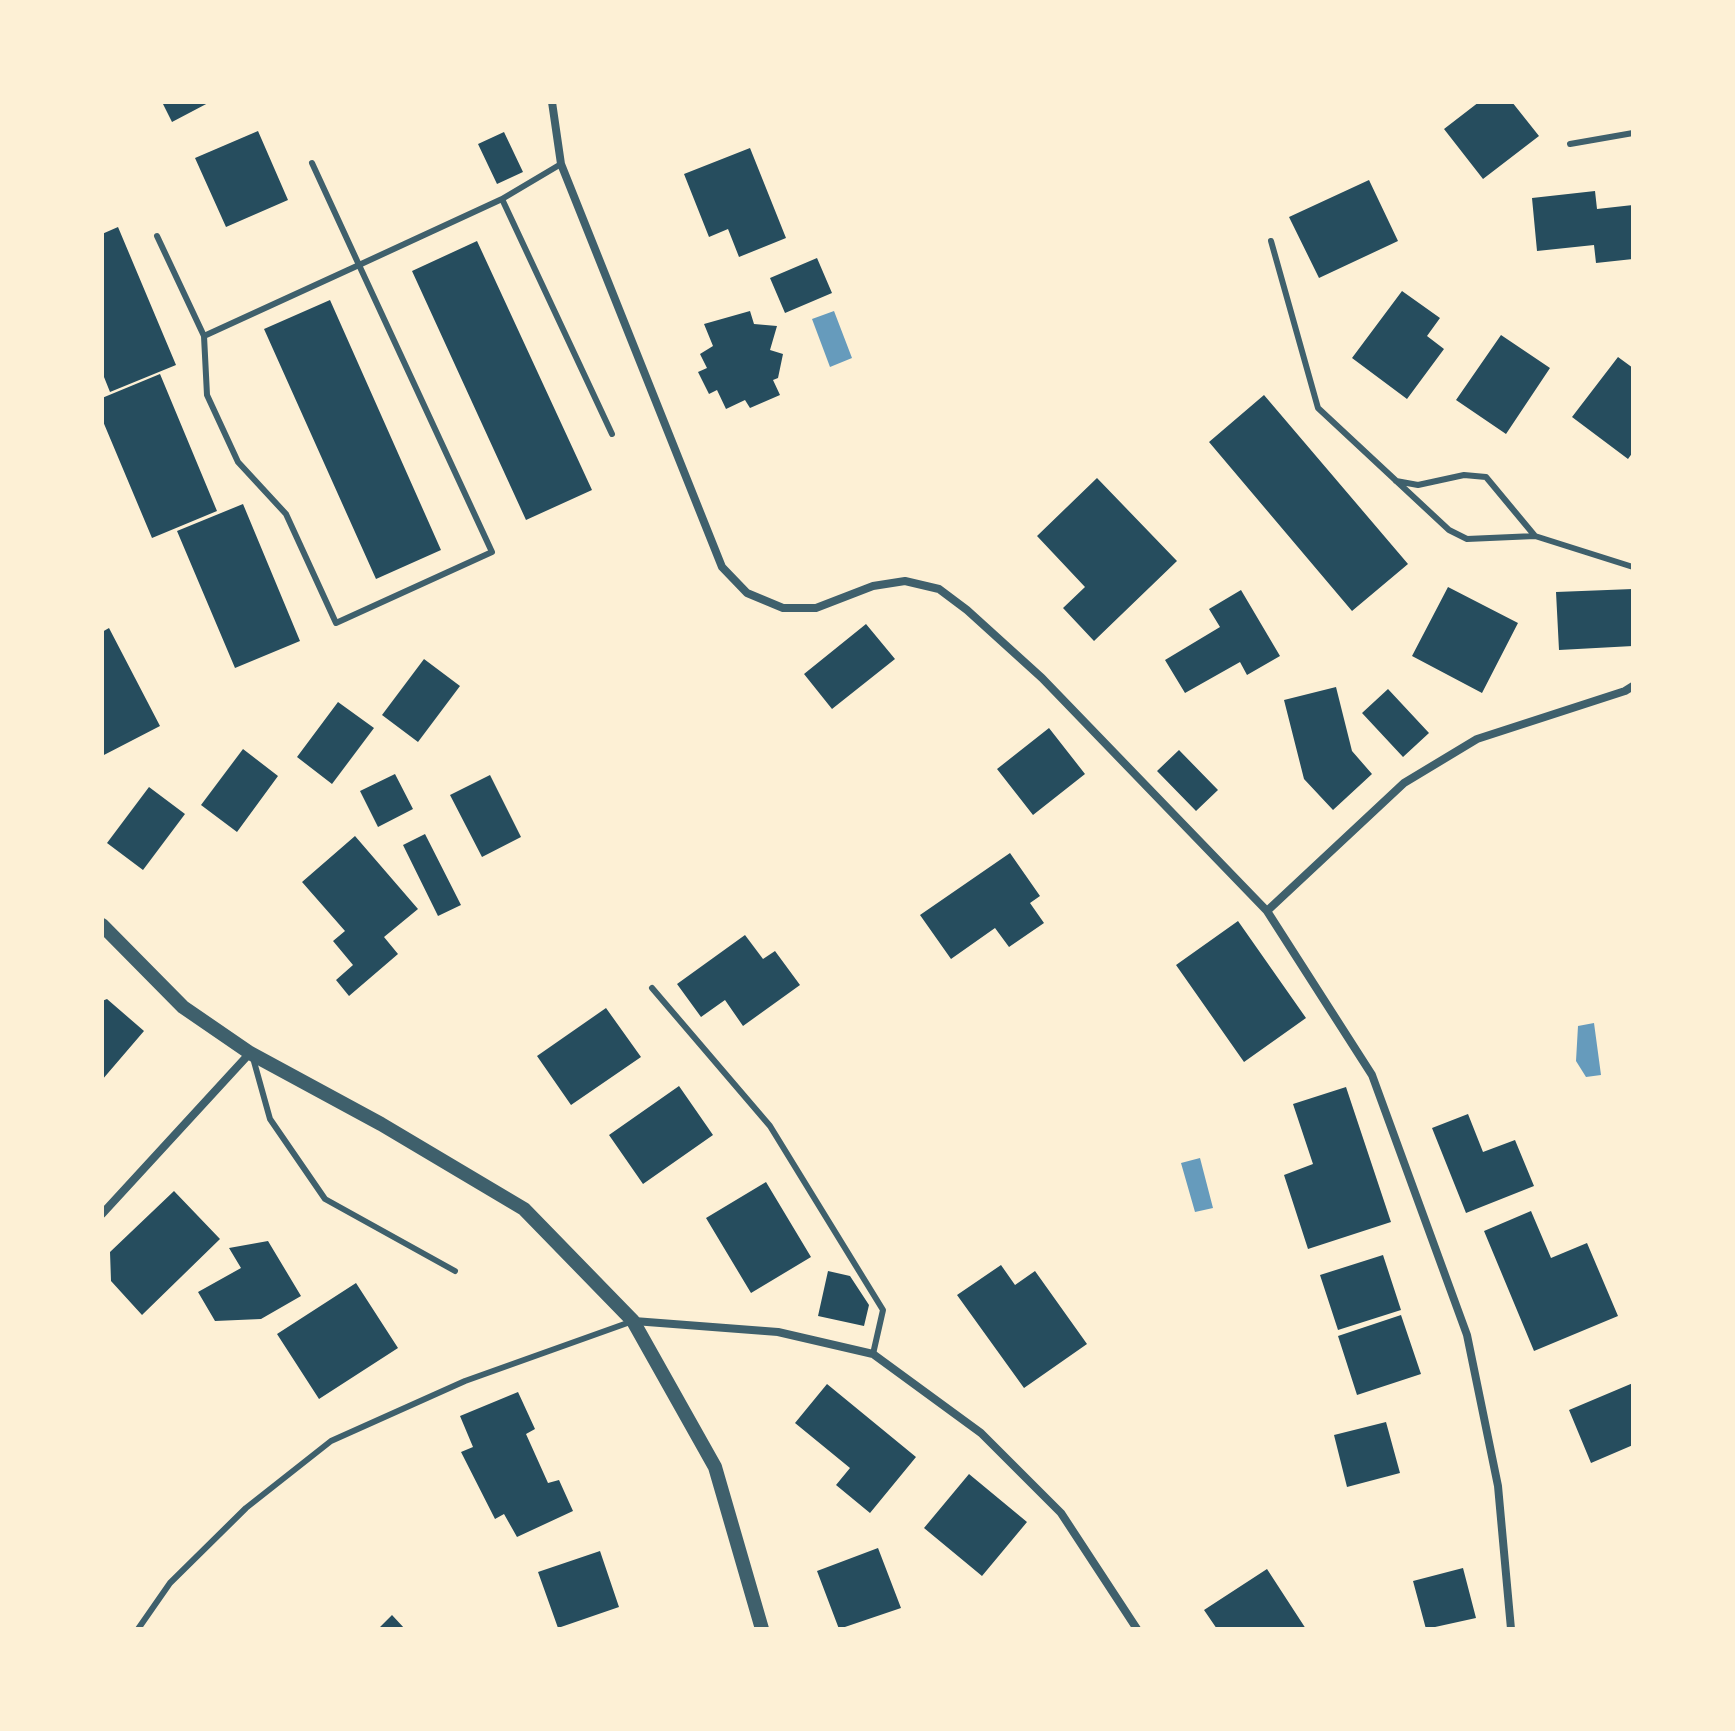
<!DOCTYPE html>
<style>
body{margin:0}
#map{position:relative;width:1735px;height:1731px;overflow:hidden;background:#fdf0d5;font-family:Rubik,sans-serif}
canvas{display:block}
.frame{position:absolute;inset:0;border:104px solid #fdf0d5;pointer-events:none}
</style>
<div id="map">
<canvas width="1735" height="1731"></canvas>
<div class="frame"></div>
</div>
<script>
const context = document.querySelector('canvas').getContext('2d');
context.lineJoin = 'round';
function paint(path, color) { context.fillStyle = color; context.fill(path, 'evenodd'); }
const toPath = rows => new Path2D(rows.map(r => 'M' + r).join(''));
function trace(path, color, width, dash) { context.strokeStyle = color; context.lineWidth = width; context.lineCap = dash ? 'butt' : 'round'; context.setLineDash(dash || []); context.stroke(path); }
paint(toPath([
 [834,311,852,358,830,367,812,319],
 [1594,1023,1601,1075,1586,1077,1576,1061,1578,1026],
 [1200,1158,1213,1208,1195,1212,1181,1163]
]), '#669bbc');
paint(toPath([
 [162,102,210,102,172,122],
 [1479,102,1512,102,1539,136,1483,179,1444,129],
 [258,131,288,200,226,227,195,158],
 [504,132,523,172,497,184,478,144],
 [750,148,786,238,739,257,728,229,709,237,684,174],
 [1369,180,1398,241,1319,278,1289,217],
 [1595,191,1597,209,1633,205,1633,259,1596,263,1594,245,1537,251,1532,198],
 [118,227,176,365,110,392,102,372,102,234],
 [477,241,592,490,526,520,412,271],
 [817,258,832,293,785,313,770,278],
 [1402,291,1440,318,1427,336,1444,349,1407,399,1352,358],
 [330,300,441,550,376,579,264,329],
 [750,311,754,324,777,326,770,350,783,354,778,378,773,380,780,395,750,408,745,400,726,409,717,390,709,394,698,372,707,368,700,354,713,346,704,324],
 [1501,335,1550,368,1506,434,1456,400],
 [1618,357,1633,368,1633,452,1628,459,1572,417],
 [160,374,217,511,152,538,102,419,102,398],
 [1264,395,1408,564,1352,611,1209,442],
 [1097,478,1177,561,1094,641,1063,608,1085,587,1037,536],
 [243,504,300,641,235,668,177,531],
 [1448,587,1518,623,1482,693,1412,656],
 [1633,589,1633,646,1559,650,1556,592],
 [1241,590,1280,656,1247,675,1240,662,1185,693,1165,660,1220,627,1209,609],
 [866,624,895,659,832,709,804,674],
 [109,628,160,726,102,756,102,632],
 [424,659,460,686,418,742,382,715],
 [1336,687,1352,751,1372,774,1333,810,1304,779,1284,700],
 [1388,689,1429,733,1403,757,1362,713],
 [338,702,374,728,332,784,297,757],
 [1049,728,1085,774,1033,815,997,769],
 [243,749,278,776,237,832,201,805],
 [1179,750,1218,790,1196,811,1157,771],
 [395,774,413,809,378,827,360,791],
 [490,775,521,837,482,857,450,795],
 [149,787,185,814,143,870,107,843],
 [425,834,461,905,438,916,403,845],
 [355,836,418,909,384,937,398,954,349,996,336,980,353,965,333,941,345,931,302,882],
 [1010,853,1040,896,1030,903,1044,923,1009,947,995,928,951,959,920,915],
 [1238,921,1306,1018,1244,1062,1176,965],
 [745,935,763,959,775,951,800,985,743,1026,725,1000,701,1017,677,984],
 [107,999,144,1031,102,1080,102,1001],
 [606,1008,641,1057,571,1105,537,1056],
 [679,1086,713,1135,643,1184,609,1135],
 [1346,1087,1391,1222,1308,1249,1284,1175,1313,1164,1293,1104],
 [1468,1114,1483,1152,1515,1140,1534,1186,1466,1213,1432,1128],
 [766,1182,811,1257,751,1293,706,1218],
 [174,1191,220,1239,142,1315,111,1281,110,1252],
 [1531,1211,1551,1258,1587,1243,1618,1316,1534,1351,1484,1231],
 [268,1241,301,1296,261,1319,215,1321,198,1292,241,1268,229,1248],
 [1383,1255,1401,1310,1338,1330,1320,1275],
 [1001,1265,1015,1285,1035,1271,1087,1344,1024,1388,957,1295],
 [828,1271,850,1276,869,1305,864,1326,818,1316],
 [356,1283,398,1348,319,1399,277,1334],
 [1401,1315,1421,1374,1357,1395,1338,1336],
 [1633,1383,1633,1445,1591,1463,1569,1410],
 [827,1384,916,1457,870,1513,836,1485,850,1468,795,1423],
 [518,1392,535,1429,526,1434,548,1483,559,1480,573,1511,517,1537,504,1514,495,1519,461,1452,473,1447,460,1416],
 [1386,1422,1400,1473,1347,1487,1334,1435],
 [969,1474,1027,1522,982,1576,924,1528],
 [878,1548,901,1608,839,1629,817,1571],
 [600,1551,619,1607,558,1628,538,1572],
 [1463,1568,1476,1618,1426,1629,1413,1581],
 [1267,1569,1306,1629,1217,1629,1204,1610],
 [392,1615,405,1629,378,1629]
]), '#264d5e');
trace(toPath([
 [1570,144,1633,133],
 [312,163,359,265,492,552,336,623,286,514,238,462,207,395,204,336,359,265,502,199,561,164],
 [502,199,612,434],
 [157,236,204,336],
 [1271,241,1318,408,1449,530,1467,539,1535,536,1633,567],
 [1396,481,1418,485,1464,475,1486,477,1535,536],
 [652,988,770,1126,883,1310,873,1354],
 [253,1058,270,1119,325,1199,455,1271],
 [138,1629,170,1583,246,1508,331,1441,465,1381,633,1321]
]), '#3f606c', 6);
trace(toPath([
 [552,102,561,164,722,567,747,593,783,608,816,608,873,586,905,581,939,589,967,610,1042,678,1267,911,1372,1075,1467,1335,1498,1486,1511,1629],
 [1267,911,1404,783,1477,739,1625,691,1633,686],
 [102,1214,250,1053],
 [634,1321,778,1332,873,1354,981,1433,1061,1513,1137,1629]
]), '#3f606c', 8);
trace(toPath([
 [102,925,183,1007,250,1053,381,1124,524,1209,633,1321,715,1467,762,1629]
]), '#3f606c', 14);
</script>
